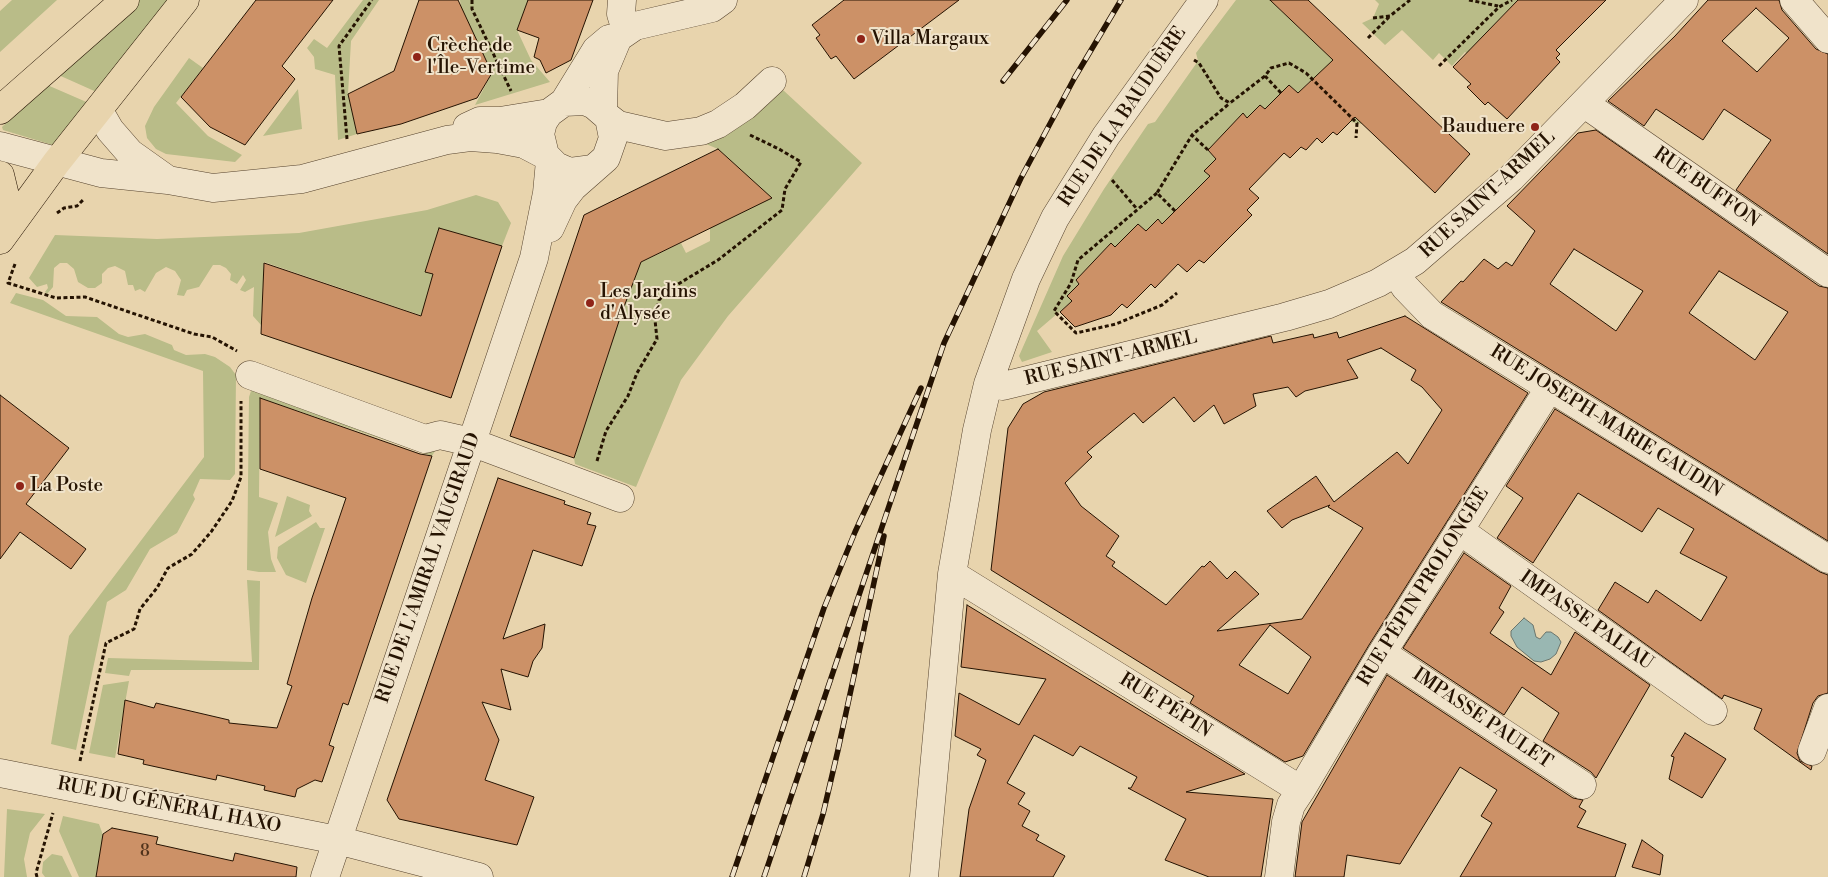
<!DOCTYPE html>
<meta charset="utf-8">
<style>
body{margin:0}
canvas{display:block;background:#e8d4ad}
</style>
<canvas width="1828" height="877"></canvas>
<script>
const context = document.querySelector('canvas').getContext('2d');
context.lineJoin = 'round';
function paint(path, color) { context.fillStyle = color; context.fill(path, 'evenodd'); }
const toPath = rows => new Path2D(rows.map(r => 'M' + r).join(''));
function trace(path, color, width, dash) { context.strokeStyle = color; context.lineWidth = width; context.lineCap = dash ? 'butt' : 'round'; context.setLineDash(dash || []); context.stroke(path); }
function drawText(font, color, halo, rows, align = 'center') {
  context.font = font + ' "Libre Bodoni",serif'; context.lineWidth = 4; context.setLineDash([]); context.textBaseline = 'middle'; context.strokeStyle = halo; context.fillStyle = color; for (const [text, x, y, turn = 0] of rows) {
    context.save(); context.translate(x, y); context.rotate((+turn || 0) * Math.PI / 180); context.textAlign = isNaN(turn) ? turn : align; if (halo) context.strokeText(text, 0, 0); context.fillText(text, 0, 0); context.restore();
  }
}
paint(toPath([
 [12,0,57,0,0,52,0,11],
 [135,0,172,0,101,94,54,73],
 [363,0,379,0,351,41,348,94,357,134,338,140,335,75,315,69,314,57,307,48,314,39,327,48],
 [460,0,528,0,517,30,531,60,550,82,475,105,492,73,461,7],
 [1236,0,1270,0,1380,105,1362,124,1351,122,1309,82,1298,93,1289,85,1265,109,1260,105,1247,118,1243,114,1208,150,1216,159,1205,170,1210,176,1162,224,1158,219,1146,231,1138,224,1115,247,1111,243,1076,280,1079,285,1067,296,1072,301,1037,331,1052,352,1022,362,1019,356,1063,256,1104,189,1148,124,1155,122,1198,61,1196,53],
 [1375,0,1518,0,1484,35,1469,55,1465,52,1452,66,1439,53,1433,60,1402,30,1385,45,1362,23,1373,18,1379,4],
 [189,58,203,68,176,103,208,136,242,155,235,162,166,154,156,149,147,138,145,126,154,107],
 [45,84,91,104,56,146,3,130,2,127],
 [298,89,302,129,263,136],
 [783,90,862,163,728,316,681,380,636,487,575,464,574,458,609,352,604,349,641,262,681,243,686,253,710,241,710,228,771,198,718,149,706,144,719,138],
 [476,195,498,202,511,223,502,246,439,228,426,271,433,274,423,310,426,317,264,262,261,325,253,316,254,287,245,292,240,290,246,280,243,275,237,284,230,280,231,274,226,268,220,265,213,265,199,287,187,290,184,296,177,295,181,280,175,271,166,267,156,273,145,292,140,289,135,291,133,285,128,285,125,271,115,266,108,268,102,274,102,283,95,288,88,288,78,282,74,269,67,263,60,263,54,268,53,287,47,294,45,292,48,288,47,284,37,287,29,278,55,235,157,239,299,233,427,210],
 [16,293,43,300,66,316,97,317,119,334,128,337,145,334,172,345,174,350,186,355,205,354,215,357,230,367,236,375,235,474,230,480,200,479,193,495,195,499,177,533,150,549,126,590,107,602,76,750,51,744,69,636,204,457,203,371,10,303],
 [261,388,264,391,435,451,432,456,260,398,259,497,278,503,268,532,271,559,276,572,259,572,247,570,249,397,251,391],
 [287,496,310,505,309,511,312,516,275,537],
 [316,522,320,528,325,528,306,583,286,575,277,558,278,547],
 [247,580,260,581,259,670,131,670,129,676,105,673,108,658,252,662],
 [129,681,115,758,89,753,103,685],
 [7,809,45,814,30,833,24,859,27,877,4,877],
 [63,816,99,824,103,835,96,877,79,877,59,831],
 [52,854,62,856,72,877,45,877,42,873,43,862]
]), '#b9bc88');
const water = toPath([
 [1524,618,1533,625,1536,637,1540,639,1546,632,1551,632,1558,637,1561,642,1556,654,1550,659,1541,662,1534,661,1517,647,1511,636,1511,631,1524,618]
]);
paint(water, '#99b7b2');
trace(water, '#6b756c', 1);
const building = toPath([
 [256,0,333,0,282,66,295,79,245,145,210,127,181,97,256,0],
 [419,0,458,0,492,73,477,98,401,124,357,134,348,94,394,71,419,0],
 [528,0,593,0,571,60,546,73,540,60,534,57,539,38,517,30,528,0],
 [844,0,959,0,854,79,836,56,831,59,816,38,820,35,812,25,844,0],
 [1270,0,1308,0,1470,154,1435,193,1355,117,1337,135,1333,132,1322,143,1317,138,1306,150,1301,147,1290,158,1284,153,1249,189,1259,198,1247,210,1252,215,1204,263,1199,260,1187,272,1178,264,1155,288,1151,284,1127,308,1122,304,1111,315,1075,327,1060,312,1072,301,1067,296,1079,284,1076,280,1111,243,1115,247,1138,224,1146,231,1158,219,1162,224,1210,176,1204,171,1216,159,1208,150,1243,113,1247,118,1260,105,1265,109,1289,85,1298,93,1333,60,1270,0],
 [1518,0,1606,0,1556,50,1560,54,1556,58,1560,62,1507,119,1488,102,1485,105,1467,87,1471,84,1453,67,1518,0],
 [1708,0,1779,0,1782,10,1816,49,1828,54,1828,254,1736,190,1771,140,1724,109,1703,140,1656,109,1644,126,1608,101,1675,36,1708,0],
 [1756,8,1789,38,1757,72,1722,41,1756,8],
 [1596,130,1819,286,1828,288,1828,541,1441,302,1461,281,1463,282,1484,259,1498,269,1506,262,1512,266,1535,231,1507,206,1578,133,1596,130],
 [1574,249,1643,291,1616,331,1550,284,1574,249],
 [1719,271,1788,312,1755,360,1689,313,1719,271],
 [718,149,772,198,641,262,622,312,574,458,510,436,584,215,718,149],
 [439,228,502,246,451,398,261,334,264,263,421,316,433,274,425,272,439,228],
 [1405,316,1528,393,1369,645,1303,756,1285,762,1190,703,1194,696,991,570,1008,428,1023,404,1044,392,1271,336,1273,343,1313,334,1314,338,1337,332,1339,338,1405,316],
 [1381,348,1416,370,1411,380,1422,387,1442,410,1408,464,1397,452,1334,502,1316,476,1267,511,1282,528,1292,520,1330,505,1328,507,1363,528,1302,619,1217,631,1259,594,1235,571,1227,579,1210,561,1204,567,1202,566,1166,605,1112,566,1115,562,1106,556,1119,536,1081,506,1065,483,1092,457,1087,452,1134,413,1143,423,1174,397,1194,422,1214,405,1224,424,1256,406,1253,394,1288,387,1296,397,1305,391,1358,378,1347,360,1381,348],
 [1270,625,1311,657,1288,694,1239,665,1270,625],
 [0,395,69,448,26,504,86,549,71,569,20,532,0,559,0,395],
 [260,398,420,454,432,456,348,705,343,703,329,745,334,747,322,782,315,780,297,789,295,797,264,790,265,786,217,775,216,780,143,764,144,760,118,754,125,700,154,708,156,703,229,720,229,723,277,728,292,686,287,684,312,598,346,498,260,469,260,398],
 [1555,409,1820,572,1828,575,1828,693,1818,696,1813,703,1797,753,1800,761,1812,766,1811,770,1754,729,1762,709,1724,695,1722,699,1598,610,1615,582,1648,603,1656,590,1701,621,1727,577,1680,553,1694,529,1658,508,1642,532,1578,493,1533,563,1497,538,1523,498,1506,486,1555,409],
 [498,478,565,501,564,504,591,513,587,524,596,526,582,566,533,550,503,639,545,624,542,648,533,661,528,677,501,669,511,710,482,702,499,740,485,780,534,797,517,845,399,819,387,800,498,478],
 [1464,553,1511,586,1499,608,1504,612,1490,633,1551,675,1575,632,1650,685,1596,778,1591,772,1543,741,1559,713,1522,687,1504,715,1403,648,1464,553],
 [967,605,1245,774,1186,792,1273,799,1261,877,1209,877,1165,860,1186,819,1128,788,1131,788,1137,777,1080,746,1073,756,1034,735,1007,783,1025,793,1018,804,1030,811,1022,826,1039,835,1036,840,1065,856,1053,877,960,877,969,809,986,760,977,755,981,749,955,736,959,693,1019,725,1046,679,961,667,967,605],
 [1387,675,1573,798,1583,800,1579,807,1586,811,1577,827,1626,844,1615,877,1460,877,1492,823,1481,816,1497,790,1460,767,1400,864,1347,855,1344,877,1295,877,1302,822,1387,675],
 [1685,733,1726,759,1702,798,1669,779,1674,757,1671,756,1685,733],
 [112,828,158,837,156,844,233,861,235,853,297,867,296,877,96,877,103,834,112,828],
 [1642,840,1663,855,1660,875,1632,867,1642,840]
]);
paint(building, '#cc9167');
trace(building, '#251302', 1);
const minor = toPath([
 [622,0,621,14,626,30],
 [1794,0,1828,39],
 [564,102,596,50,609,39,619,37,635,26,712,8,723,0],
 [1585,104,1828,273],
 [99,111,110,130,130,153,168,180],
 [603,111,604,71,617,40],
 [609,118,618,125,666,136,701,131,718,124,745,106,772,81],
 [467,127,480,121,500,121,549,113],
 [0,146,101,173,168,180,213,188,302,179,447,140,470,137,497,139,524,144,545,155],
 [550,228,563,200,573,187,606,158,613,138,609,118,594,105,585,101,564,102,549,113,543,122,540,134,545,155,556,166,570,172,593,169],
 [1396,273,1405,287,1432,315,1828,559],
 [250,375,425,439,440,435,471,442,620,498],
 [988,384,1003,386,1285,317,1329,304,1378,283,1415,261,1511,178,1684,0],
 [1459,530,1713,711],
 [952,574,1301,790,1291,805,1286,822,1279,877],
 [1382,653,1582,785],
 [1812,751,1828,708],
 [0,773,337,840,479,877],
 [1301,790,1382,653,1550,387],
 [325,877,534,258,547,193,550,161],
 [924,877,952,574,977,430,988,384,1026,279,1055,218,1106,136,1204,0]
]);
const major = toPath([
 [0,110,125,0],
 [0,175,6,200,0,235],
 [0,240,56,163,185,0]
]);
trace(minor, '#56432d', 29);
trace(major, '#251302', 29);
trace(toPath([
 [472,0,472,9,511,91],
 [1469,0,1498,6],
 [1373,18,1390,16,1410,0],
 [1368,38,1390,16],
 [1194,60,1199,63,1221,98,1230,103,1265,76],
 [1439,66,1499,7,1512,0],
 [1281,93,1265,76,1271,68,1289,63,1306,73,1357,123,1356,138],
 [347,139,339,46,372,0],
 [1208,150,1192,135,1230,103],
 [1112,180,1137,209],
 [1157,193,1078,260,1071,283,1054,311,1076,333,1116,324,1162,305,1177,293],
 [1175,211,1157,193,1192,135],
 [57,213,64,208,77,206,83,200],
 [15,264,8,283,56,298,85,297,194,334,212,337,237,351],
 [597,461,606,431,628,396,637,373,657,339,655,320,659,300,670,289,718,260,782,210,785,189,801,162,779,149,750,135],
 [80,761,106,643,134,629,140,609,157,588,168,568,192,554,211,532,232,501,241,477,241,401],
 [37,877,36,873,53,813]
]), '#251302', 3, [4, 2.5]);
trace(minor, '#f0e3ca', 28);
trace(major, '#e8d4ad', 28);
const rail = toPath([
 [1003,81,1067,0],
 [732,877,824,608,855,532,921,388],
 [764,877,944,343,1021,178,1075,77,1121,0],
 [804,877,823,814,838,750,884,536]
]);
trace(rail, '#251302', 5.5);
trace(rail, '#f0e3ca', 4, [11]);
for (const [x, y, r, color] of [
 [861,39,5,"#8f2418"],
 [417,57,5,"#8f2418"],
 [1535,127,5,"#8f2418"],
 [590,303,5,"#8f2418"],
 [20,486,5,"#8f2418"]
]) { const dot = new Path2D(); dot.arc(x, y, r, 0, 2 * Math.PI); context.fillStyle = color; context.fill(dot); trace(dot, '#f0e3ca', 2); }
drawText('16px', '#4f321b', null, [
 ["8",145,852]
]);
drawText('19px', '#251302', '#f0e3ca', [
 ["Villa Margaux",871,39],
 ["Crèche de",427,46],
 ["l'Île-Vertime",427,68],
 ["Bauduere",1525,127,"right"],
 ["Les Jardins",600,292],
 ["d'Alysée",600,314],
 ["La Poste",30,486]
], 'left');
drawText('19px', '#251302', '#f0e3ca', [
 ["RUE DE LA BAUDUÈRE",1123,117,-56],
 ["RUE BUFFON",1706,188,35],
 ["RUE SAINT-ARMEL",1488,195,-43],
 ["RUE SAINT-ARMEL",1111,359,-14],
 ["RUE JOSEPH-MARIE GAUDIN",1606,422,32],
 ["RUE DE L'AMIRAL VAUGIRAUD",429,568,-71],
 ["RUE PÉPIN PROLONGÉE",1424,587,-58],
 ["IMPASSE PALIAU",1586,621,35],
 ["RUE PÉPIN",1165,706,32],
 ["IMPASSE PAULET",1482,719,34],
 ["RUE DU GÉNÉRAL HAXO",169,806,11]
]);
</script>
